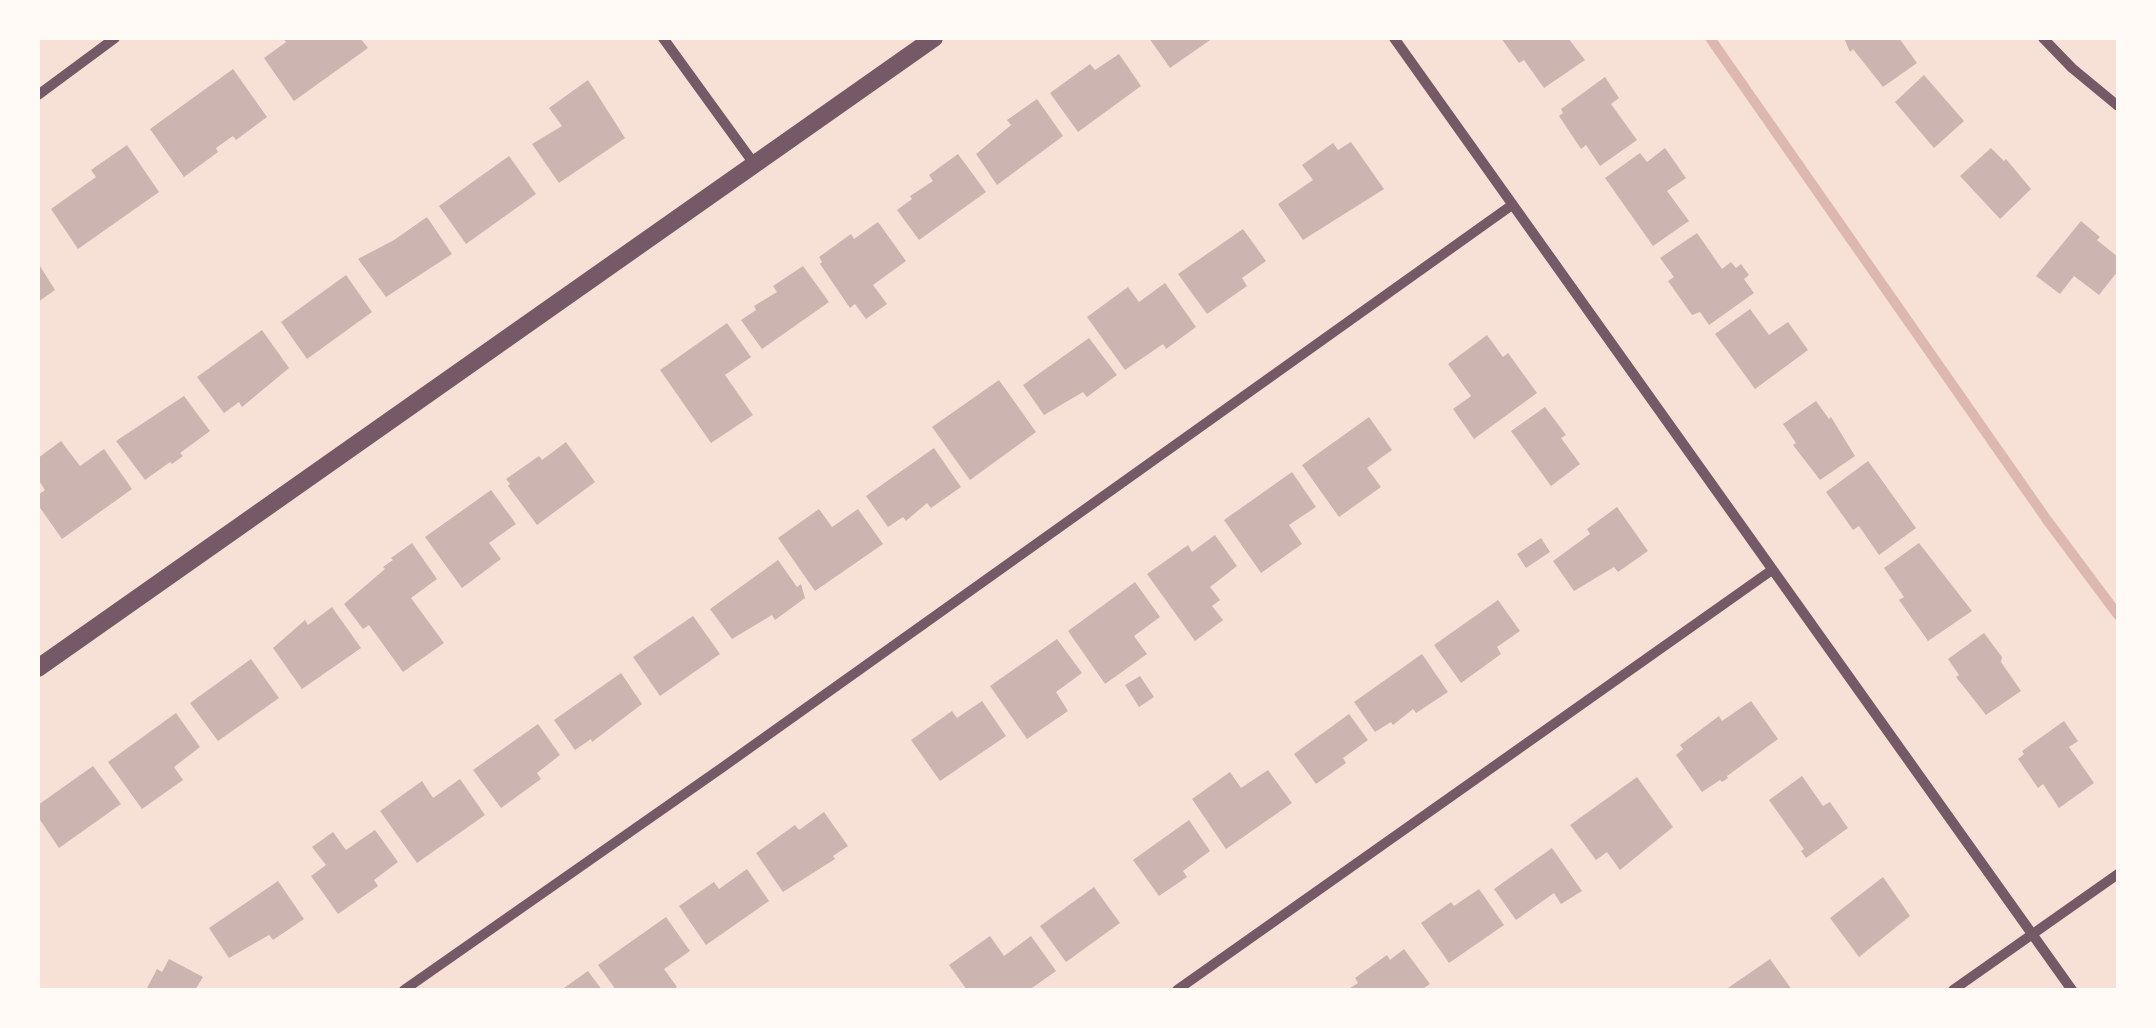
<!DOCTYPE html>
<style>
body{margin:0}
#map{position:relative;width:2156px;height:1028px;overflow:hidden;background:#f7e1d7;font-family:"PT Sans",sans-serif}
canvas{display:block}
.frame{position:absolute;inset:0;border:40px solid #fffaf5;pointer-events:none}
</style>
<div id="map">
<canvas width="2156" height="1028"></canvas>
<div class="frame"></div>
</div>
<script>
const context = document.querySelector('canvas').getContext('2d');
context.lineJoin = 'round';
const toPath = rows => new Path2D(rows.map(r => 'M' + r).join(''));
function trace(path, color, width, dash) { context.strokeStyle = color; context.lineWidth = width; context.lineCap = dash ? 'butt' : 'round'; context.setLineDash(dash || []); context.stroke(path); }
function paint(path, color) { context.fillStyle = color; context.fill(path, 'evenodd'); }
trace(toPath([
 [1710,38,2047,520,2118,615]
]), '#dcb8b0', 10);
paint(toPath([
 [283,38,360,38,368,48,294,101,264,58,286,42],
 [1149,38,1213,38,1170,68],
 [1501,38,1568,38,1585,60,1544,88,1524,60,1519,63],
 [1844,38,1899,38,1917,63,1883,87,1853,49,1850,52],
 [1119,54,1141,86,1078,132,1050,93,1090,64,1095,70],
 [233,69,267,117,236,140,233,136,216,148,218,152,184,177,150,129],
 [1924,75,1964,121,1934,148,1895,102],
 [1605,77,1619,98,1611,104,1637,140,1600,166,1586,145,1581,149,1559,116,1563,113,1561,109],
 [588,80,625,138,559,183,532,144,562,126,549,108],
 [1037,99,1063,136,997,185,976,154,1011,125,1007,120],
 [1351,142,1384,189,1303,240,1278,204,1313,180,1302,165,1333,143,1338,150],
 [127,145,159,192,78,249,51,209,96,177,91,170],
 [1665,148,1686,178,1667,191,1689,221,1653,246,1605,178,1640,153,1647,162],
 [1991,148,2004,161,2006,159,2031,189,2000,219,1960,176],
 [958,154,986,192,919,240,897,210,912,199,910,196,933,181,929,175],
 [509,156,536,194,466,244,439,206],
 [427,217,452,254,386,297,358,259,394,240],
 [2081,221,2100,237,2097,240,2118,257,2118,271,2099,295,2074,276,2060,294,2036,276],
 [878,222,906,261,873,285,887,304,866,319,855,304,850,308,820,264,822,262,819,257,851,234,854,239],
 [1243,229,1266,261,1242,278,1247,286,1207,314,1178,274],
 [1697,233,1722,269,1731,262,1736,268,1741,264,1749,275,1744,279,1754,293,1709,325,1700,312,1692,315,1668,281,1674,277,1660,258],
 [38,263,55,290,38,302],
 [803,266,829,302,762,349,741,320,756,310,754,306,777,292,773,286],
 [346,275,372,312,307,359,281,322],
 [1165,283,1196,327,1166,349,1163,344,1125,370,1087,317,1128,287,1139,302],
 [1750,309,1769,335,1788,322,1808,350,1755,389,1715,334],
 [727,323,751,357,725,375,753,415,711,443,660,370],
 [262,330,289,368,242,407,239,402,224,413,197,377],
 [1487,335,1503,357,1508,353,1537,393,1474,439,1453,409,1471,396,1448,364],
 [1089,338,1117,375,1087,397,1083,392,1044,415,1023,385],
 [999,380,1036,432,970,480,932,427],
 [184,396,210,431,180,453,183,456,172,464,170,462,145,480,116,441],
 [1816,401,1829,419,1831,417,1855,456,1820,480,1793,445,1796,443,1783,424],
 [1545,407,1566,435,1561,438,1580,464,1551,486,1511,431],
 [1369,417,1392,450,1367,468,1381,487,1339,517,1302,465],
 [61,441,80,466,104,449,132,489,62,539,38,505,38,495,45,490,38,479,38,458],
 [566,442,595,482,537,525,508,486,510,484,506,479,539,456,542,460],
 [934,448,961,487,931,508,927,503,906,521,903,517,888,527,866,496],
 [1868,461,1916,528,1879,555,1859,526,1853,530,1826,492],
 [1292,472,1316,507,1289,525,1302,544,1261,573,1224,520],
 [491,490,516,524,489,543,501,559,462,588,425,537],
 [1617,507,1648,551,1618,572,1614,567,1574,591,1553,561,1590,534,1587,529],
 [819,509,832,527,858,509,883,544,815,591,778,538],
 [1215,535,1237,566,1210,587,1220,600,1212,606,1223,620,1195,641,1147,574,1188,545,1192,552],
 [1541,538,1550,552,1526,568,1517,554],
 [412,543,437,579,411,598,444,643,403,672,369,625,363,629,344,604,385,569,383,567,393,560,391,558],
 [1919,543,1972,611,1928,641,1899,600,1904,597,1884,568],
 [778,560,797,587,801,584,805,598,775,620,772,615,732,639,710,609],
 [1135,582,1160,617,1134,636,1147,654,1105,684,1068,631],
 [1498,600,1520,631,1497,647,1501,654,1461,683,1434,645],
 [332,607,361,648,302,689,273,648,305,620,308,625],
 [693,616,720,654,660,696,633,657],
 [1984,633,2002,657,2001,662,2021,691,1986,715,1956,677,1959,675,1948,659],
 [1057,639,1082,673,1056,692,1068,711,1027,739,990,686],
 [1422,654,1448,692,1416,713,1413,709,1393,725,1391,722,1375,732,1354,702],
 [251,659,279,698,218,741,190,703],
 [621,673,642,704,592,742,591,739,575,750,554,720],
 [1140,676,1154,697,1139,707,1125,685],
 [982,701,1006,736,940,781,911,740,952,711,957,718],
 [1751,701,1778,739,1727,776,1728,778,1722,782,1720,780,1702,792,1676,755,1683,749,1680,745,1719,716,1722,721],
 [176,713,200,747,174,767,183,780,142,809,108,762],
 [1349,714,1368,740,1343,758,1346,763,1316,784,1294,754],
 [2064,721,2078,741,2069,747,2094,783,2059,808,2043,784,2038,788,2018,759,2024,754,2022,751],
 [538,724,560,755,537,773,541,779,501,808,473,770],
 [93,766,121,804,59,848,38,817,38,805],
 [1268,770,1292,803,1226,849,1192,799,1230,772,1241,788],
 [1802,776,1823,806,1830,802,1848,828,1806,858,1801,851,1804,849,1769,800],
 [1637,777,1673,827,1620,870,1607,852,1596,860,1570,825],
 [460,779,485,815,417,863,380,811,422,781,433,798],
 [824,812,848,846,833,856,835,859,783,892,756,853,795,825,799,830],
 [1189,820,1210,851,1183,871,1187,877,1159,896,1133,860],
 [375,830,398,862,374,880,378,886,338,914,311,876,326,865,312,847,333,832,346,850],
 [1552,848,1582,891,1561,904,1554,893,1516,920,1494,889],
 [747,869,769,901,706,945,679,906,714,882,719,889],
 [1883,877,1910,916,1859,957,1830,918],
 [278,881,304,919,273,940,269,935,229,958,209,928],
 [1094,887,1120,923,1066,962,1040,926],
 [1479,889,1504,925,1449,963,1421,923,1451,902,1454,906],
 [666,917,690,951,664,969,677,987,672,990,616,990,598,965],
 [990,936,1004,956,1031,936,1056,971,1029,990,967,990,949,965],
 [1404,949,1430,984,1421,990,1347,990,1358,983,1355,978,1387,955,1390,960],
 [169,959,203,977,195,990,146,990,157,969,162,972],
 [1770,959,1792,990,1725,990],
 [588,971,602,990,561,990]
]), '#ccb4b1');
trace(toPath([
 [663,38,755,165],
 [1394,38,2072,990],
 [2043,38,2072,68,2118,106],
 [38,95,115,38],
 [404,990,723,767,1512,205],
 [1177,990,1772,570],
 [1953,990,2118,874]
]), '#755966', 10);
trace(toPath([
 [38,668,934,38]
]), '#755966', 18);
</script>
